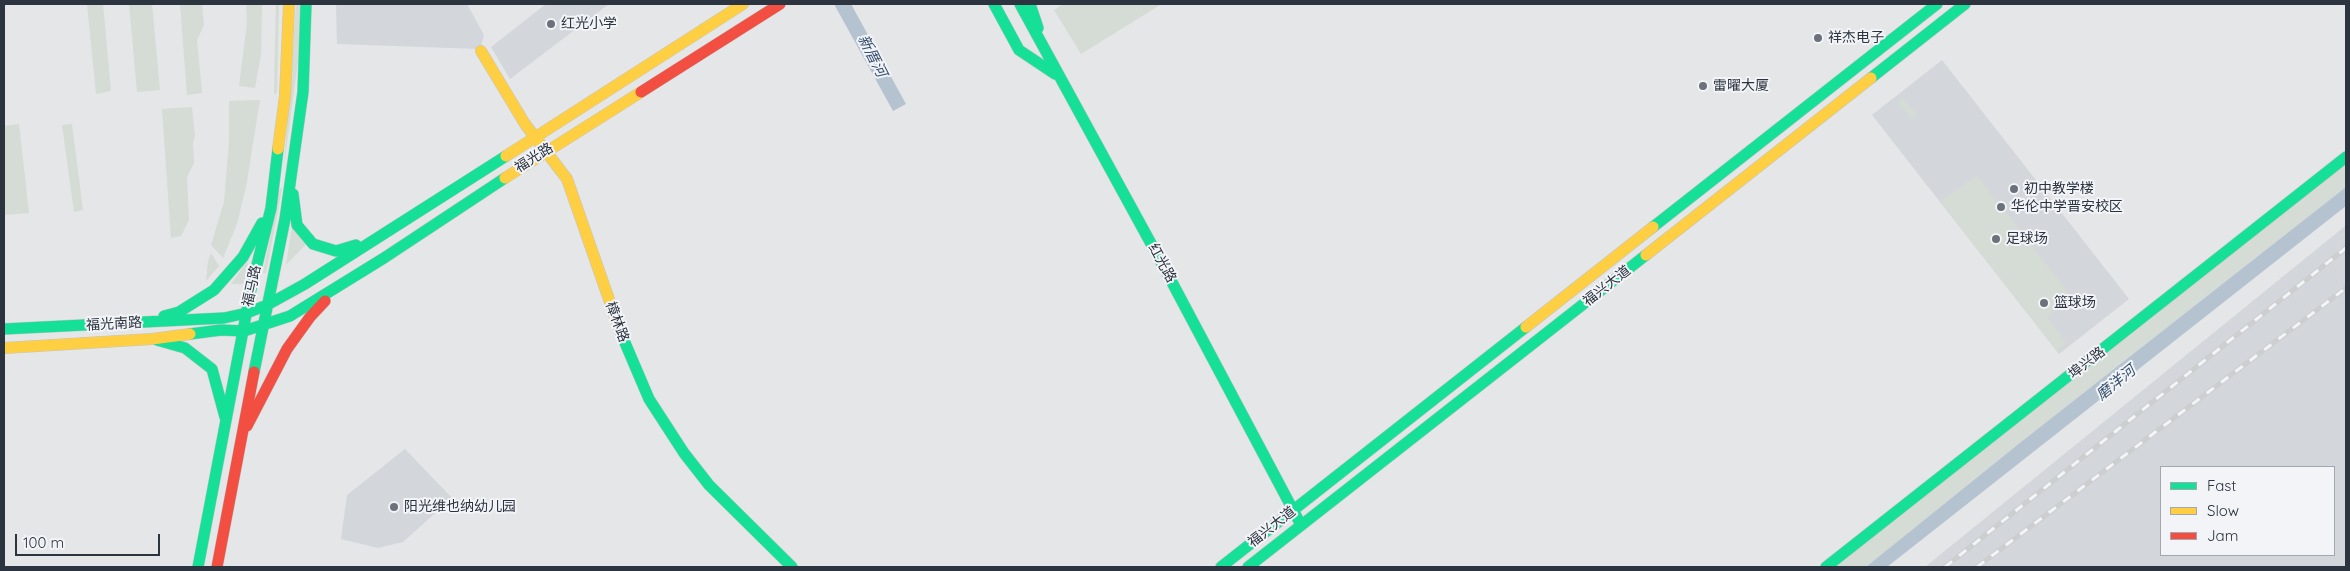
<!DOCTYPE html>
<meta charset="utf-8">
<style>
body{margin:0}
#map{position:relative;width:2350px;height:571px;overflow:hidden;background:#e4e6e8;font-family:Quicksand,sans-serif}
canvas{display:block}
.frame{position:absolute;inset:0;border:5px solid #2c3440;pointer-events:none}
.legend{position:absolute;left:2160px;top:466px;width:175px;height:90px;box-sizing:border-box;background:#f2f4f7;border:1px solid #a3a7ae;margin:0;padding:6px 9px;list-style:none;font-size:15px;color:#2c3440}
.legend li{display:flex;align-items:center;gap:10px;height:25px}
.legend b{width:25px;border:1px solid #a3a7ae}
.scale{position:absolute;left:15px;top:534px;width:145px;height:22px;box-sizing:border-box;border:2px solid #2c3440;border-top:0;padding-left:6px;font-size:15px;line-height:18px;white-space:nowrap;color:#2c3440;-webkit-text-stroke:4px #f2f4f7;paint-order:stroke}
</style>
<div id="map">
<canvas width="2350" height="571"></canvas>
<div class="frame"></div>
<ul class="legend">
<li><b style="height:6px;background:#16e098"></b>Fast</li>
<li><b style="height:6px;background:#ffcf43"></b>Slow</li>
<li><b style="height:6px;background:#f24e42"></b>Jam</li>
</ul>
<div class="scale">100 m</div>
</div>
<script>
const context = document.querySelector('canvas').getContext('2d');
context.lineJoin = 'round';
function paint(path, color) { context.fillStyle = color; context.fill(path, 'evenodd'); }
const toPath = rows => new Path2D(rows.map(r => 'M' + r).join(''));
function trace(path, color, width, dash) { context.strokeStyle = color; context.lineWidth = width; context.lineCap = dash ? 'butt' : 'round'; context.setLineDash(dash || []); context.stroke(path); }
function drawText(font, color, halo, rows, align = 'center') {
  context.font = font + ' Quicksand,"Noto Sans SC",sans-serif'; context.lineWidth = 4; context.setLineDash([]); context.textBaseline = 'middle'; context.strokeStyle = halo; context.fillStyle = color; for (const [text, x, y, turn = 0] of rows) {
    context.save(); context.translate(x, y); context.rotate((+turn || 0) * Math.PI / 180); context.textAlign = isNaN(turn) ? turn : align; if (halo) context.strokeText(text, 0, 0); context.fillText(text, 0, 0); context.restore();
  }
}
paint(toPath([
 [336,4,467,4,484,35,480,49,337,44],
 [546,4,609,4,510,79,491,47],
 [1942,60,2129,299,2059,354,1872,115],
 [2346,225,2346,567,1925,567,2339,231],
 [2334,467,2334,555,2161,555,2161,467],
 [405,449,452,498,403,542,378,548,341,539,347,495]
]), '#d3d6db');
paint(toPath([
 [87,4,103,4,111,91,96,94],
 [129,4,152,4,160,90,137,92],
 [180,4,202,4,204,25,197,40,202,93,187,95],
 [246,4,262,4,261,54,255,88,239,86,247,23],
 [276,4,279,4,277,92,275,95,274,93],
 [296,4,301,4,299,54,284,167],
 [1063,4,1159,4,1160,5,1081,54,1054,10],
 [1903,98,1917,115,1911,119,1897,102],
 [260,100,246,187,237,224,223,258,211,245,224,202,229,142,229,101],
 [192,107,195,136,193,142,194,163,187,177,189,220,181,236,171,238,162,109],
 [19,124,29,213,4,215,4,126],
 [72,124,83,210,74,212,62,125],
 [2346,162,2346,187,2021,442,1878,558,1866,567,1829,567],
 [1977,175,2072,297,2047,317,2067,343,2057,351,1941,203,1942,200],
 [280,188,282,189,266,273,263,273],
 [293,220,306,244,286,265],
 [211,253,219,266,206,281,208,261],
 [246,263,248,263,244,284,231,284]
]), '#d5dbd5');
paint(toPath([
 [834,4,851,4,906,104,893,111],
 [2346,187,2346,206,1887,567,1866,567,2021,442]
]), '#b5c3d0');
const fast = toPath([
 [994,4,1019,50,1055,74],
 [1020,4,1166,271,1301,525],
 [1030,4,1038,28],
 [1871,78,1965,4],
 [293,194,297,225,313,244,336,251,356,245],
 [1653,227,1937,4],
 [164,316,179,312,214,290,243,257,262,223],
 [4,329,224,318,247,313,267,305,305,284,506,156],
 [620,331,649,399,684,453,709,485,792,567],
 [190,334,221,330,244,331,290,316,384,258,505,178],
 [157,340,185,348,212,369,225,417],
 [254,372,285,219,303,92,306,4],
 [198,567,251,289,271,208,278,149],
 [1221,567,1526,327],
 [1248,567,1646,255],
 [1826,567,2346,157]
]);
const slow = toPath([
 [481,51,525,124,567,179,620,331],
 [278,149,285,96,289,4],
 [506,156,743,4],
 [505,178,641,92],
 [1646,255,1871,78],
 [1526,327,1653,227],
 [4,348,152,339,190,334]
]);
const jam = toPath([
 [641,92,780,4],
 [247,426,287,349,310,317,325,301],
 [217,567,254,372]
]);
trace(fast, '#c2c4c6', 12);
trace(slow, '#c2c4c6', 12);
trace(jam, '#c2c4c6', 12);
trace(fast, '#16e098', 11);
trace(slow, '#ffcf43', 11);
trace(jam, '#f24e42', 11);
const rail = toPath([
 [1945,567,2346,248],
 [1977,567,2346,288]
]);
trace(rail, '#ccced0', 5);
trace(rail, '#f2f4f7', 3, [9]);
for (const [x, y, r, color] of [
 [551,24,5,"#6c727b"],
 [1818,38,5,"#6c727b"],
 [1703,86,5,"#6c727b"],
 [2014,189,5,"#6c727b"],
 [2001,207,5,"#6c727b"],
 [1996,239,5,"#6c727b"],
 [2044,303,5,"#6c727b"],
 [394,507,5,"#6c727b"]
]) { const dot = new Path2D(); dot.arc(x, y, r, 0, 2 * Math.PI); context.fillStyle = color; context.fill(dot); trace(dot, '#f2f4f7', 2); }
drawText('14px', '#2c3440', '#f2f4f7', [
 ["红光小学",561,24],
 ["祥杰电子",1828,38],
 ["雷曜大厦",1713,86],
 ["初中教学楼",2024,189],
 ["华伦中学晋安校区",2011,207],
 ["足球场",2006,239],
 ["篮球场",2054,303],
 ["阳光维也纳幼儿园",404,507]
], 'left');
drawText('14px', '#2c3440', '#f2f4f7', [
 ["福光路",534,158,-32],
 ["红光路",1162,263,61],
 ["福马路",252,286,-78],
 ["福兴大道",1607,286,-38],
 ["樟林路",617,322,70],
 ["福光南路",114,324,-3],
 ["埠兴路",2087,363,-38],
 ["福兴大道",1272,527,-38]
]);
drawText('italic 15px', '#3a5370', '#f2f4f7', [
 ["新厝河",872,56,63],
 ["磨洋河",2116,383,-39]
]);
</script>
